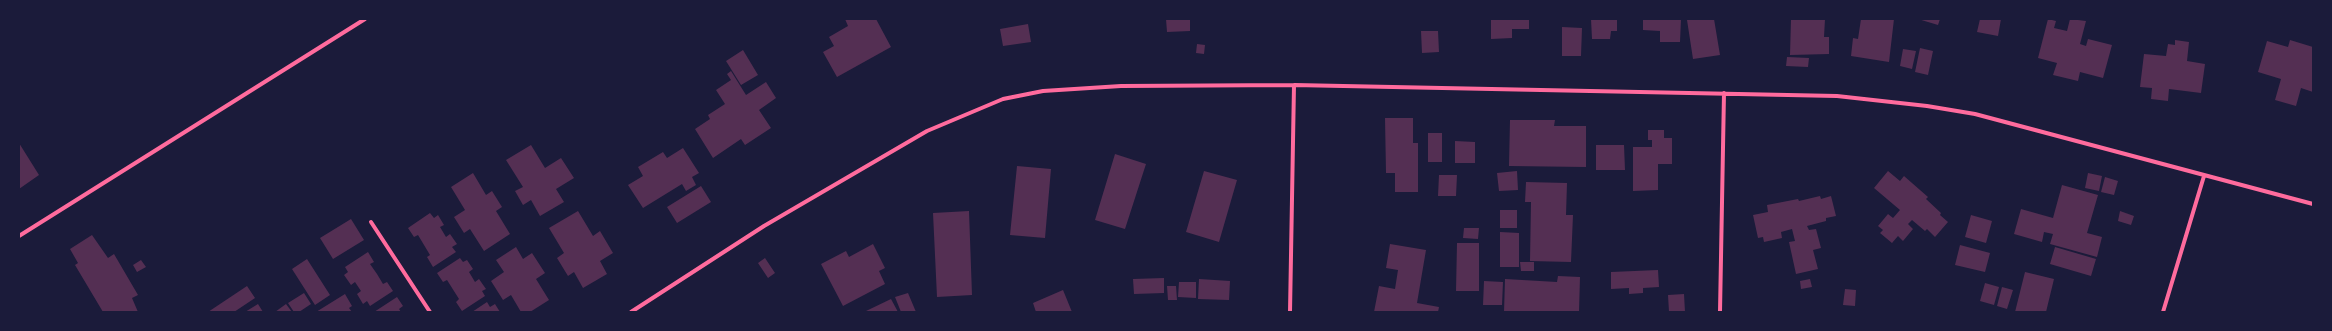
<!DOCTYPE html>
<style>
body{margin:0}
#map{position:relative;width:2332px;height:331px;overflow:hidden;background:#1b1b3a;font-family:"Public Sans",sans-serif}
canvas{display:block}
.frame{position:absolute;inset:0;border:20px solid #1b1b3a;pointer-events:none}
</style>
<div id="map">
<canvas width="2332" height="331"></canvas>
<div class="frame"></div>
</div>
<script>
const context = document.querySelector('canvas').getContext('2d');
context.lineJoin = 'round';
function paint(path, color) { context.fillStyle = color; context.fill(path, 'evenodd'); }
const toPath = rows => new Path2D(rows.map(r => 'M' + r).join(''));
function trace(path, color, width, dash) { context.strokeStyle = color; context.lineWidth = width; context.lineCap = dash ? 'butt' : 'round'; context.setLineDash(dash || []); context.stroke(path); }
paint(toPath([
 [845,19,876,19,891,47,837,77,823,52,834,46,829,37,848,26],
 [1166,19,1190,19,1190,31,1167,32],
 [1491,19,1529,19,1529,29,1512,29,1512,38,1491,39],
 [1591,19,1617,19,1617,31,1611,31,1610,39,1592,39],
 [1643,19,1681,19,1680,42,1660,42,1660,31,1643,30],
 [1694,19,1714,19,1720,55,1693,59,1687,20],
 [1791,19,1825,19,1824,37,1829,37,1829,54,1790,55],
 [1861,19,1894,19,1889,62,1851,56,1853,38,1858,39],
 [1918,19,1940,19,1938,25],
 [1980,19,2001,19,1998,36,1977,32],
 [2048,19,2056,21,2054,28,2067,31,2070,19,2086,21,2080,44,2086,46,2088,39,2112,45,2103,78,2080,72,2078,81,2053,75,2057,63,2038,58],
 [1028,24,1031,42,1003,46,1000,29],
 [1562,27,1582,28,1581,56,1562,56],
 [1421,31,1438,31,1439,52,1422,53],
 [2175,40,2189,42,2187,61,2205,64,2201,93,2169,89,2168,101,2151,99,2152,88,2140,87,2144,54,2166,56,2168,44,2175,45],
 [2290,40,2313,47,2313,92,2301,88,2296,106,2275,100,2281,79,2258,72,2267,41,2288,47],
 [1197,44,1205,45,1204,54,1196,53],
 [1920,48,1933,51,1928,75,1915,72],
 [1903,49,1916,51,1912,69,1900,66],
 [743,50,758,75,741,85,726,61],
 [1787,57,1809,58,1808,67,1786,66],
 [731,71,746,95,766,82,776,98,759,110,771,128,745,145,741,139,713,158,695,129,710,119,708,115,725,104,716,90,731,80,727,74],
 [1385,118,1413,118,1413,143,1418,143,1418,192,1395,192,1395,173,1386,173],
 [1510,120,1555,120,1554,126,1586,126,1586,167,1509,166],
 [1648,130,1664,130,1664,138,1672,138,1672,164,1658,164,1658,190,1633,191,1633,147,1652,147,1652,140,1648,140],
 [1428,133,1442,133,1442,162,1428,162],
 [1455,141,1475,142,1475,163,1455,163],
 [19,143,39,175,19,189],
 [531,145,545,168,561,158,574,178,556,189,564,202,540,216,531,200,523,205,515,191,523,187,506,160],
 [1596,145,1624,145,1625,170,1596,170],
 [683,148,699,173,692,177,696,185,686,191,682,184,643,208,628,185,643,176,638,167,663,152,667,158],
 [1115,154,1146,164,1125,229,1095,220],
 [1017,166,1051,169,1045,238,1010,235],
 [1204,171,1237,180,1219,242,1186,232],
 [1517,171,1518,190,1499,191,1497,173],
 [1888,171,1900,181,1904,176,1928,197,1926,199,1941,213,1940,215,1948,222,1935,237,1927,229,1925,231,1912,220,1908,224,1913,229,1903,241,1898,236,1892,243,1880,233,1883,230,1878,226,1888,214,1893,218,1900,210,1874,188],
 [473,173,486,195,492,191,502,207,496,211,510,234,484,251,470,229,464,233,454,217,465,210,451,187],
 [2088,173,2102,176,2099,191,2085,188],
 [1439,175,1457,175,1456,196,1438,196],
 [2105,177,2118,181,2114,195,2101,192],
 [1526,182,1567,183,1566,215,1573,215,1571,262,1530,261,1531,202,1525,202],
 [2062,185,2098,195,2087,233,2102,237,2097,257,2050,244,2053,234,2044,232,2042,242,2014,234,2021,209,2053,218],
 [701,186,711,202,677,223,667,207],
 [1820,196,1821,199,1831,196,1836,216,1826,218,1826,221,1807,226,1809,230,1816,229,1821,248,1813,250,1818,269,1796,274,1789,242,1795,241,1792,229,1781,232,1782,238,1764,242,1763,237,1758,238,1753,215,1768,212,1767,205,1798,199,1799,201],
 [1500,210,1517,210,1517,228,1500,228],
 [578,211,593,236,600,231,613,253,600,261,607,274,583,288,574,272,568,276,557,258,564,253,549,228],
 [969,211,972,295,937,297,933,213],
 [2120,211,2134,216,2131,225,2118,221],
 [430,213,434,218,438,215,444,225,440,227,446,237,450,234,457,244,452,247,456,252,433,267,427,257,430,255,418,235,414,237,408,228],
 [1971,215,1992,221,1986,243,1965,237],
 [351,219,364,240,333,259,320,238],
 [1464,228,1479,228,1478,239,1463,238],
 [1500,232,1519,233,1519,267,1500,267],
 [92,235,108,258,114,254,138,295,132,298,138,312,103,312,75,265,78,263,70,249],
 [1457,243,1479,243,1479,291,1456,291],
 [873,244,885,268,879,271,885,284,843,306,821,264,846,251,849,257],
 [1390,244,1426,250,1417,303,1439,307,1438,312,1374,312,1379,286,1395,289,1398,270,1386,268],
 [1960,245,1990,253,1985,272,1955,265],
 [516,247,523,259,532,253,545,273,536,279,549,300,530,312,521,312,511,295,503,300,491,281,504,272,496,260],
 [2055,247,2096,259,2091,276,2050,264],
 [368,252,374,262,370,264,377,274,383,284,387,282,393,291,370,306,367,301,363,304,357,294,361,291,355,282,351,285,344,275,348,272,345,267],
 [460,258,463,262,467,260,473,269,469,272,475,282,479,279,486,289,482,291,485,296,462,311,456,302,459,299,447,280,443,282,437,273],
 [765,258,775,273,768,278,758,263],
 [307,259,330,295,315,305,292,269],
 [141,260,146,267,137,272,133,265],
 [1520,262,1534,262,1534,271,1521,271],
 [1658,270,1659,287,1643,288,1643,293,1629,294,1629,288,1611,289,1611,272],
 [2025,272,2054,279,2046,312,2015,312],
 [1558,276,1580,277,1579,312,1504,312,1505,279,1557,282],
 [1164,278,1164,293,1134,294,1133,279],
 [1199,279,1230,281,1229,300,1198,299],
 [1810,279,1812,287,1801,289,1800,281],
 [1484,281,1503,282,1502,305,1483,305],
 [1179,282,1196,282,1196,298,1178,297],
 [1985,283,1999,287,1994,305,1980,301],
 [247,286,255,298,234,312,208,312],
 [1167,286,1176,286,1177,300,1168,300],
 [2002,287,2013,290,2007,309,1997,306],
 [1845,289,1856,290,1855,306,1843,305],
 [1063,290,1072,312,1036,312,1033,303],
 [304,293,311,304,299,312,294,312,288,303],
 [908,293,916,312,901,312,895,297],
 [345,294,352,306,349,308,352,312,316,312],
 [1684,294,1685,312,1669,312,1668,295],
 [397,297,403,306,399,309,401,312,374,312],
 [891,299,898,312,867,312,866,311],
 [487,302,490,307,495,304,500,312,472,312],
 [258,304,263,312,245,312],
 [286,304,292,312,275,312]
]), '#542f53');
trace(toPath([
 [371,222,430,312],
 [19,236,365,19],
 [631,312,764,226,927,131,1003,99,1043,91,1121,86,1294,85,1837,96,1927,106,1975,114,2313,204],
 [1290,312,1294,85],
 [1720,312,1724,93],
 [2163,312,2204,176]
]), '#ff6b9d', 4);
</script>
